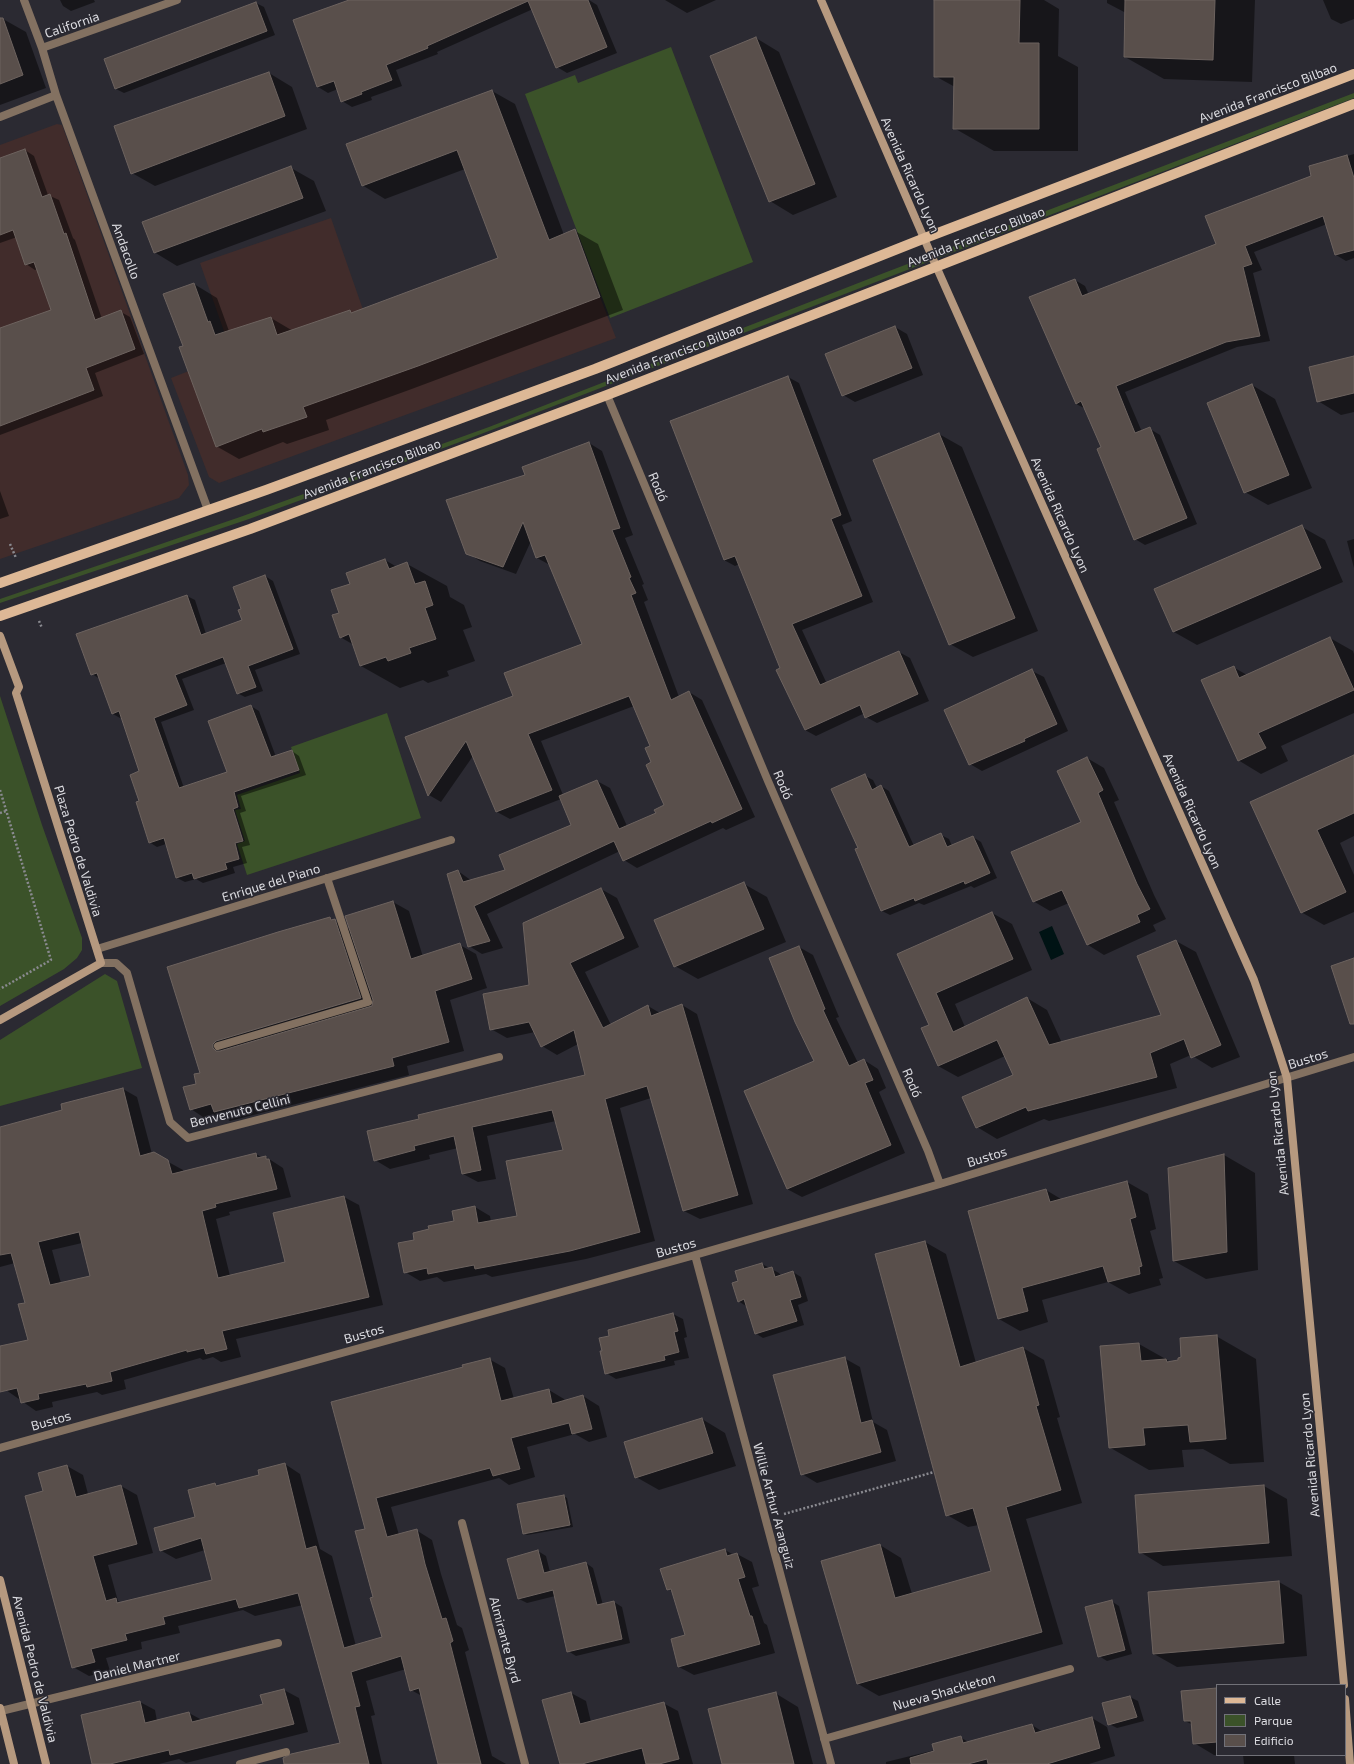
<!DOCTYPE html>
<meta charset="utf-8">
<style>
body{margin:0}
#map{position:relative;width:1354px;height:1764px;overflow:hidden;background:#2b2a32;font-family:"Exo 2",sans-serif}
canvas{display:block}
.legend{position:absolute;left:1216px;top:1684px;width:130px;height:72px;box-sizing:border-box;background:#2b2a32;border:1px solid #717178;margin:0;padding:5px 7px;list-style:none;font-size:12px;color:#dbdbe0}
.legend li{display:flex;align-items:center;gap:8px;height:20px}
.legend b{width:20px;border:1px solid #717178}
</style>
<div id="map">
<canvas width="1354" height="1764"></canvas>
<ul class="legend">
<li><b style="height:5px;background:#ddb896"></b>Calle</li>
<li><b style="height:11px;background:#3b5229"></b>Parque</li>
<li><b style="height:11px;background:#594f4b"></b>Edificio</li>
</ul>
</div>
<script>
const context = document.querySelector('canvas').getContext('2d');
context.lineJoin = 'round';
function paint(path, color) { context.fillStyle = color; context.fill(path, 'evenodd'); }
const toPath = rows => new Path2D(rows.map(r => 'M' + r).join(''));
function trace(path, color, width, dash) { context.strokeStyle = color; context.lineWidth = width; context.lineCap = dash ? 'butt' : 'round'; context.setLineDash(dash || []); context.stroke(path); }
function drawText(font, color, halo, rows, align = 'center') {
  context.font = font + ' "Exo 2",sans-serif'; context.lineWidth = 3; context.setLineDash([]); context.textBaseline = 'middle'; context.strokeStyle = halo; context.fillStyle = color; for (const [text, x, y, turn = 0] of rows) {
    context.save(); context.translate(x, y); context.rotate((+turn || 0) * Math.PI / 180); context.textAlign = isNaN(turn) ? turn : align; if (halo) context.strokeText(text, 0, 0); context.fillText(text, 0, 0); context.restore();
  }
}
paint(toPath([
 [57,124,62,125,188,475,189,485,179,498,0,559,0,145],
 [331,218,375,344,587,264,616,338,219,483,209,477,171,378,232,354,200,263]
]), '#412c2b');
paint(toPath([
 [671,47,753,262,610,318,525,94,575,75,578,83],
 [1354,93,1354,98,468,439,249,519,0,603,0,599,240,517,489,427,884,273],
 [0,696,42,825,82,938,82,950,77,958,64,969,0,1006],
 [387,713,421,818,247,875,237,844,245,841,235,810,241,809,237,795,300,773,291,747],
 [105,974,117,981,142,1068,0,1106,0,1040]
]), '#3b5229');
paint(toPath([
 [1052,926,1064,954,1051,960,1039,932]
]), '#001314');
paint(toPath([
 [60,0,94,0,95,2,71,11,63,6],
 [355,0,589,0,597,5,617,53,567,73,557,67,533,9,437,52,438,54,396,70,402,86,371,97,372,100,352,107,342,101,338,89,328,93,318,87,294,20],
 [665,0,716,0,687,13],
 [935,0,1044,0,1059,9,1058,56,1078,67,1078,151,994,151,954,128,955,87,935,76],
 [1107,0,1255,0,1252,82,1164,79,1125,57,1126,13,1107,3],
 [1323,0,1354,0,1354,19,1341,24,1331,19],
 [256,3,264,7,275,35,124,93,116,89,106,59],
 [3,19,26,32,46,88,0,105,0,20],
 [756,38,779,52,837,197,793,215,770,201],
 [269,73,292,87,307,129,155,186,132,173],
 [492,91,515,104,564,235,575,231,598,244,623,310,409,390,326,420,329,430,287,444,283,442,239,459,216,446,184,346,194,284,217,298,229,331,271,318,293,331,350,312,353,314,499,259,465,169,385,199,362,185],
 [25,150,34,156,48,195,59,200,73,238,75,240,102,319,121,312,130,317,144,354,95,373,103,396,0,435,0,329,52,311,38,269,35,270,26,264,17,237,0,243,0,159],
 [1354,154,1354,258,1346,261,1336,255,1327,224,1254,252,1262,270,1253,273,1270,341,1237,347,1125,392,1142,432,1150,429,1160,435,1197,524,1145,545,1135,539,1102,448,1086,409,1076,404,1075,280,1085,286,1089,295,1217,244,1313,176,1310,167],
 [291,168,314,181,326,211,177,266,154,252],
 [895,327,907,334,923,375,855,402,843,395],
 [1354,357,1354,412,1341,415,1318,401],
 [788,377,799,383,852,521,842,525,873,602,802,630,827,684,899,652,910,658,929,701,877,723,866,717,865,713,816,736,805,730,739,564,735,566,724,560],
 [1252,385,1275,399,1312,488,1268,505,1245,492],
 [939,434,962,447,1038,631,973,657,950,644],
 [589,443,602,451,633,535,625,538,644,584,642,585,648,600,644,602,679,697,689,692,702,700,755,817,726,830,723,828,637,868,624,860,620,851,487,914,503,948,482,954,469,946,458,871,472,881,506,870,572,825,561,799,510,819,497,812,473,756,441,802,429,795,406,737,514,696,583,644,550,565,537,558,531,541,516,574,480,561,467,553,526,475],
 [634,706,652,746,652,763,666,805,657,813,627,826,610,788,597,781,563,795,541,741],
 [0,491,9,516,0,519],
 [1302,527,1325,540,1343,582,1197,645,1174,632],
 [1354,539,1354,568,1347,541],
 [385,560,397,567,407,564,447,586,450,597,464,605,472,627,463,630,475,661,447,671,449,676,428,683,423,680,400,688,361,666,354,645,340,637,340,613,351,584],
 [265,576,273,581,300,654,255,670,263,691,245,697,237,693,226,663,182,679,194,710,161,722,184,788,229,773,251,706,259,711,276,757,292,751,299,756,306,775,241,796,246,811,240,813,250,845,242,847,247,863,233,867,235,873,203,883,196,879,185,882,177,878,166,844,157,847,149,842,140,802,141,772,122,717,120,718,113,714,100,679,92,674,187,596,195,600,206,634,243,621,242,610],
 [1330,638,1353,651,1354,654,1354,713,1281,746,1288,761,1261,774,1238,760,1233,667,1247,675],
 [1032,671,1044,677,1068,731,982,771,970,764],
 [1354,756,1354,836,1340,843,1354,875,1354,912,1324,925,1301,912,1251,803],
 [1087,758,1104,768,1119,800,1114,802,1154,895,1166,919,1153,925,1156,931,1104,955,1088,945,1069,903,1050,911,1033,901,1082,822],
 [865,776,873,780,877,788,881,786,889,791,914,846,941,835,949,839,952,846,973,837,981,842,997,878,974,888,971,886,924,905,919,903,890,915,882,911,859,848],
 [744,884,767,897,786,942,698,979,675,966],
 [601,889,617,898,639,947,585,972,611,1025,648,1006,660,1013,682,1005,697,1014,753,1204,700,1219,684,1211,651,1098,620,1108,655,1241,586,1259,492,1277,486,1274,444,1282,437,1277,420,1281,405,1272,415,1241,455,1222,475,1207,490,1216,491,1222,518,1217,564,1151,556,1121,487,1136,496,1179,478,1182,463,1174,458,1148,429,1155,430,1159,390,1169,375,1160,420,1119,586,1076,578,1044,557,1055,542,1046,535,1032,507,1038,491,1029,530,986],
 [393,902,409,911,423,957,460,945,476,954,487,988,450,1000,464,1051,407,1066,409,1075,230,1121,220,1115,206,1119,191,1109,202,1073,168,967,330,918,351,930],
 [992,913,1012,924,1032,970,955,1004,965,1027,1027,998,1047,1010,1062,1043,1163,1016,1138,957,1176,941,1196,952,1240,1057,1212,1068,1191,1055,1170,1064,1177,1088,1049,1121,1044,1119,997,1139,977,1127,1014,1076,1005,1056,958,1077,938,1066,930,1025,898,955],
 [799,947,813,955,839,1017,836,1018,858,1063,864,1060,878,1069,886,1088,879,1092,905,1153,802,1197,787,1189,815,1062],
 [123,1089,137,1097,152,1154,154,1154,183,1170,183,1172,256,1154,263,1158,266,1157,283,1168,291,1197,229,1212,230,1215,216,1219,230,1276,287,1263,344,1197,359,1205,383,1305,236,1339,241,1357,221,1362,213,1357,203,1360,200,1358,124,1380,126,1389,102,1395,97,1392,52,1402,53,1407,36,1411,6,1390,0,1365,0,1347,29,1341,26,1303,15,1263,0,1267,0,1128,63,1111],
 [82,1243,91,1276,61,1283,52,1250],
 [1224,1155,1255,1173,1258,1270,1206,1279,1174,1261],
 [1127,1182,1148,1194,1156,1229,1150,1231,1163,1278,1159,1279,1161,1285,1129,1294,1108,1282,1042,1300,1048,1322,1020,1331,999,1319,1046,1190,1061,1199],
 [925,1242,946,1254,976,1363,1023,1348,1044,1360,1060,1417,1057,1418,1082,1503,1026,1519,1063,1644,879,1696,858,1684,823,1562,880,1545,901,1558,912,1594,992,1572,979,1525,968,1527,947,1515],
 [762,1264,779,1273,781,1276,793,1272,801,1277,808,1301,798,1305,804,1325,763,1338,755,1333,746,1306,738,1301,739,1282],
 [673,1314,683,1319,687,1337,684,1338,689,1358,674,1361,675,1365,616,1379,606,1373,603,1351,610,1337],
 [1216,1336,1256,1359,1264,1462,1230,1464,1203,1449,1182,1450,1184,1467,1149,1470,1109,1447,1101,1347,1139,1344,1171,1362,1179,1361],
 [844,1358,860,1367,873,1422,887,1430,896,1461,817,1483,802,1474],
 [489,1359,505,1368,514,1399,549,1390,564,1399,565,1401,583,1396,599,1406,607,1437,589,1442,575,1434,527,1447,535,1477,509,1485,499,1478,391,1507,399,1535,416,1530,432,1540,441,1574,457,1625,462,1628,469,1650,465,1652,492,1756,506,1764,439,1764,422,1696,411,1690,406,1669,366,1681,375,1715,371,1716,382,1764,313,1764,341,1743,303,1605,255,1616,243,1610,178,1626,180,1633,141,1642,142,1649,106,1658,110,1671,89,1676,73,1667,44,1492,67,1466,83,1475,88,1494,121,1486,137,1495,153,1553,108,1565,118,1601,122,1603,213,1580,205,1550,176,1559,160,1550,196,1518,215,1484,218,1486,261,1476,285,1464,300,1474,320,1549,332,1556,356,1646,383,1638,375,1597,366,1529,332,1402,464,1367],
 [702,1419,725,1433,736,1466,659,1490,636,1477],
 [1264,1486,1287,1499,1292,1556,1163,1566,1140,1552,1136,1496],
 [563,1496,567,1498,573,1527,527,1535,524,1533],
 [725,1550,734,1555,737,1554,752,1562,759,1586,752,1588,764,1623,767,1625,775,1653,694,1675,679,1667,672,1639,686,1635,673,1592,668,1589],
 [538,1551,546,1556,550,1572,586,1563,593,1568,603,1605,614,1602,622,1607,630,1643,576,1656,568,1651,555,1596,527,1603,519,1599,508,1559],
 [1279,1582,1302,1595,1307,1656,1177,1667,1154,1654],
 [1111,1601,1119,1606,1132,1654,1107,1661,1099,1656],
 [1286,1684,1288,1685,1269,1685],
 [1217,1689,1217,1755,1214,1755,1194,1743,1193,1725,1185,1721],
 [284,1690,299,1698,308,1732,186,1763,179,1759,159,1764,93,1764,140,1702,155,1710,157,1721,189,1713,202,1720,264,1704],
 [571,1693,586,1701,591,1722,663,1703,678,1711,693,1764,561,1764],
 [775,1693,798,1707,813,1764,723,1764],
 [1130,1697,1138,1701,1144,1721,1117,1728,1109,1724],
 [1092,1718,1107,1727,1115,1756,1089,1764,886,1764,886,1762,935,1750,960,1737,970,1743,1032,1725,1043,1732],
 [1243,1755,1294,1755,1295,1764,1244,1764]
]), '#0007');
const building = toPath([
 [349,0,588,0,607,47,556,68,528,1,427,46,428,48,386,65,392,80,361,92,362,94,341,102,334,81,317,87,293,20,349,0],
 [934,0,1020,0,1019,43,1039,43,1039,129,953,129,954,77,934,77,934,0],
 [1125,0,1215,0,1213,60,1124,57,1125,0],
 [256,2,267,31,115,89,104,59,256,2],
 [0,18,3,18,23,75,0,84,0,18],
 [756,37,815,184,769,202,710,56,756,37],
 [269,72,285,116,131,174,114,126,269,72],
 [492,90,549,240,575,229,600,297,418,366,303,407,307,417,263,432,262,429,216,447,179,347,183,346,163,294,194,283,208,322,210,321,215,335,271,317,277,335,350,310,351,313,498,258,457,150,362,186,346,144,492,90],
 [25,149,42,197,50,194,64,234,66,233,95,320,121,310,135,349,86,368,94,390,0,426,0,328,51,310,34,262,25,265,13,230,0,235,0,158,25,149],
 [1347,155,1354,178,1354,250,1335,255,1323,216,1245,246,1252,264,1243,267,1260,336,1226,342,1116,386,1135,433,1150,427,1187,518,1134,540,1097,449,1101,447,1081,401,1076,404,1029,297,1075,279,1082,296,1216,244,1205,216,1311,176,1309,166,1347,155],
 [291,166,303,198,154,253,142,222,291,166],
 [895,326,912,368,842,396,825,354,895,326],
 [1354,356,1354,393,1317,402,1309,367,1354,356],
 [788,376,841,515,831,519,862,596,792,624,820,685,899,651,918,694,865,718,860,705,805,730,776,670,780,668,735,556,724,560,670,421,788,376],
 [1252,384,1289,475,1244,493,1207,403,1252,384],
 [939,433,1015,618,949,645,873,460,939,433],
 [589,442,620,528,612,530,631,577,629,578,636,593,631,595,671,700,689,691,742,809,712,823,711,821,623,861,614,841,474,906,490,941,468,947,447,874,458,870,463,882,505,870,499,855,571,825,559,796,597,780,619,829,656,813,654,810,664,805,646,765,651,762,645,748,650,746,629,696,528,734,552,790,496,812,466,741,428,796,405,737,513,696,504,673,582,644,545,555,536,558,523,522,503,567,466,554,446,500,525,475,522,467,589,442],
 [1302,525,1321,568,1173,632,1154,589,1302,525],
 [385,559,389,569,407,562,415,584,425,581,433,605,425,608,436,639,409,648,411,653,388,661,386,657,360,666,349,634,340,638,332,615,339,613,331,590,350,584,346,573,385,559],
 [265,575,293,649,248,666,256,687,237,694,223,657,175,675,187,705,154,718,179,788,227,772,208,721,251,705,271,757,292,750,299,770,234,792,238,807,233,809,243,841,235,843,239,859,225,863,227,869,194,879,192,873,176,878,164,838,149,843,136,802,139,801,130,775,139,771,119,711,112,714,97,673,91,675,76,634,187,595,201,635,242,620,238,610,241,609,233,587,265,575],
 [1330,637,1354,690,1258,733,1266,748,1238,761,1201,680,1234,666,1239,678,1330,637],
 [1032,669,1057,724,1024,739,1025,741,969,765,944,710,1032,669],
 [1354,755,1354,813,1317,830,1346,892,1301,913,1250,802,1354,755],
 [1087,757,1103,790,1098,793,1137,884,1150,909,1137,915,1140,922,1087,945,1062,890,1033,902,1011,852,1081,822,1057,771,1087,757],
 [865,774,872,790,881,785,909,847,941,833,947,847,973,836,990,873,965,884,964,881,915,901,914,898,881,911,855,849,858,848,831,789,865,774],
 [744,882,764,929,674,967,654,920,744,882],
 [601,888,624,938,570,963,603,1028,648,1005,651,1016,682,1004,738,1195,683,1211,647,1086,605,1099,640,1232,570,1251,475,1269,474,1265,428,1274,427,1268,404,1273,398,1243,414,1240,413,1233,429,1229,428,1226,454,1221,452,1211,475,1206,478,1223,517,1216,506,1161,563,1150,552,1110,472,1127,481,1170,462,1174,454,1136,414,1146,415,1150,374,1161,367,1131,419,1119,418,1115,585,1075,574,1030,541,1047,529,1022,490,1030,483,994,529,985,523,923,601,888],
 [393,901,411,959,460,943,472,979,435,991,449,1042,392,1058,394,1066,214,1112,211,1104,190,1110,183,1087,196,1084,194,1074,200,1073,167,967,278,932,330,917,331,920,335,919,361,998,216,1041,213,1044,213,1048,216,1051,220,1051,372,1006,373,1000,345,916,393,901],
 [992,912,1013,959,936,993,953,1032,1027,997,1049,1045,1161,1015,1137,956,1176,940,1221,1045,1191,1058,1184,1039,1150,1053,1157,1077,1028,1111,1026,1107,976,1128,962,1097,1013,1075,997,1040,938,1066,921,1028,929,1025,897,954,992,912],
 [799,946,825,1009,823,1010,849,1066,864,1059,873,1080,865,1083,891,1145,787,1189,744,1091,814,1061,795,1022,769,958,799,946],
 [1354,958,1354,1024,1350,1024,1331,966,1354,958],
 [123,1088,140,1156,154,1152,168,1160,172,1174,256,1153,257,1158,266,1156,266,1159,269,1159,277,1189,215,1204,216,1207,202,1211,218,1278,285,1262,273,1213,344,1196,369,1297,222,1331,227,1349,206,1354,204,1348,187,1352,187,1350,110,1372,112,1381,87,1387,86,1384,38,1394,39,1399,21,1403,17,1388,0,1392,0,1346,28,1340,18,1304,25,1303,11,1253,0,1255,0,1127,62,1110,61,1104,123,1088],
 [79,1232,90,1276,50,1285,38,1242,79,1232],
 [1224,1154,1227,1252,1173,1261,1168,1168,1224,1154],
 [1127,1181,1136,1217,1130,1219,1142,1266,1139,1267,1140,1274,1108,1282,1103,1266,1022,1288,1028,1311,998,1319,968,1211,1046,1189,1050,1202,1127,1181],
 [925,1241,960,1367,1023,1347,1039,1405,1036,1406,1061,1490,1006,1507,1042,1632,857,1684,821,1561,880,1544,895,1598,991,1571,973,1508,946,1516,875,1254,925,1241],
 [762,1263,764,1269,772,1267,775,1277,793,1271,801,1297,790,1300,797,1321,755,1334,744,1299,738,1302,732,1283,738,1281,735,1271,762,1263],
 [673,1313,678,1331,674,1332,679,1352,664,1356,665,1360,605,1374,600,1351,602,1351,599,1338,609,1336,608,1330,673,1313],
 [1217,1335,1226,1439,1190,1442,1188,1425,1143,1428,1145,1445,1109,1448,1100,1346,1139,1343,1141,1361,1166,1359,1167,1362,1178,1360,1178,1358,1181,1357,1180,1338,1217,1335],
 [845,1357,861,1423,872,1420,881,1452,801,1475,773,1375,845,1357],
 [490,1358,501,1401,549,1389,552,1404,583,1395,592,1429,572,1434,569,1423,511,1438,520,1469,493,1476,490,1468,376,1498,387,1537,417,1529,425,1564,442,1619,446,1618,453,1641,450,1643,481,1764,438,1764,419,1688,410,1691,401,1656,351,1672,360,1706,355,1707,369,1764,284,1764,283,1758,291,1754,340,1743,298,1593,239,1608,236,1599,163,1617,165,1624,125,1634,127,1640,91,1649,95,1662,72,1668,25,1496,43,1491,38,1473,67,1465,76,1497,121,1485,137,1544,93,1556,106,1601,116,1598,117,1603,212,1580,201,1538,160,1551,154,1528,195,1517,188,1490,215,1483,216,1486,259,1475,258,1470,285,1463,306,1549,316,1546,344,1648,382,1637,370,1598,373,1597,355,1531,365,1529,331,1402,463,1367,462,1365,490,1358],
 [702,1418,713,1453,635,1478,624,1442,702,1418],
 [1264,1485,1269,1543,1139,1553,1135,1495,1264,1485],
 [564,1495,570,1525,523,1534,517,1504,564,1495],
 [725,1549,727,1556,737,1553,745,1577,738,1579,750,1616,752,1616,760,1644,678,1667,671,1639,685,1635,671,1589,667,1590,660,1569,725,1549],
 [538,1550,544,1573,586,1562,597,1605,614,1601,622,1639,567,1652,553,1590,518,1599,507,1559,538,1550],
 [1279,1581,1284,1643,1153,1654,1148,1592,1279,1581],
 [1112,1600,1125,1650,1098,1657,1085,1607,1112,1600],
 [1217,1688,1217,1742,1193,1744,1191,1721,1184,1721,1181,1691,1217,1688],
 [284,1689,294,1724,170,1755,169,1750,110,1764,92,1764,81,1715,140,1701,145,1723,189,1712,192,1722,263,1704,260,1695,284,1689],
 [571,1692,580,1724,664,1702,679,1759,659,1764,646,1764,642,1748,582,1764,560,1764,542,1700,571,1692],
 [776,1692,794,1764,722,1764,708,1709,776,1692],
 [1130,1696,1137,1717,1108,1725,1102,1703,1130,1696],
 [1092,1717,1100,1748,1047,1764,988,1764,987,1759,968,1764,911,1764,910,1758,934,1751,932,1744,961,1736,963,1743,1032,1724,1035,1733,1092,1717]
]);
paint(building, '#594f4b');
trace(building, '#6d635f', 1);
trace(toPath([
 [10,544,16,558],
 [39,621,42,628],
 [0,790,51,960,0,989],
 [0,813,6,811],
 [784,1514,934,1472]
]), '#8a8a90', 2.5, [2, 2]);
trace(toPath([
 [218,1046,368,1002,327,878],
 [240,1764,286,1752]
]), '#837161', 8);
trace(toPath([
 [24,0,42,48,56,95,208,510],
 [42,48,177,0],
 [0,117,56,95],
 [607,395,768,781,928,1151,940,1184],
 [97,949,451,840],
 [101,963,116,963,127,973,170,1122,188,1138,499,1057],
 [695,1255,831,1764],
 [0,1448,695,1255,940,1184,1354,1057],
 [462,1523,525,1764],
 [1,1711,278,1643],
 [824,1739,1070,1669]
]), '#837161', 8);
trace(toPath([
 [821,0,936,266,1254,980,1277,1047,1287,1078,1344,1685],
 [0,636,19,687,16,693,101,963,0,1020],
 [0,1580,46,1764],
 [1345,1699,1350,1764],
 [0,1708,14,1764]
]), '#b6997f', 8);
trace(toPath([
 [0,583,266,490,595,369,925,238,1354,74],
 [0,616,250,529,607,395,1354,104]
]), '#ddb896', 10);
drawText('13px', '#dbdbe0', '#2b2a32', [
 ["California",72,25,-19],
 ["Avenida Francisco Bilbao",1268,93,-21],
 ["Avenida Ricardo Lyon",910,175,66],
 ["Avenida Francisco Bilbao",976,237,-21],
 ["Andacollo",126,251,70],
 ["Avenida Francisco Bilbao",674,354,-21],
 ["Avenida Francisco Bilbao",372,469,-21],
 ["Rodó",658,487,67],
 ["Avenida Ricardo Lyon",1060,515,66],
 ["Rodó",783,785,67],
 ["Avenida Ricardo Lyon",1192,811,66],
 ["Plaza Pedro de Valdivia",78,851,73],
 ["Enrique del Piano",271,883,-17],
 ["Bustos",1308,1059,-17],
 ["Rodó",912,1083,67],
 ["Benvenuto Cellini",240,1111,-14],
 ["Avenida Ricardo Lyon",1278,1133,-96],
 ["Bustos",987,1157,-17],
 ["Bustos",676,1248,-16],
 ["Bustos",364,1334,-16],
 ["Bustos",51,1421,-16],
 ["Avenida Ricardo Lyon",1310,1455,-95],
 ["Willie Arthur Aranguiz",774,1506,75],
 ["Almirante Byrd",505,1640,75],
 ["Daniel Martner",137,1666,-14],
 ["Avenida Pedro de Valdivia",35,1669,76],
 ["Nueva Shackleton",944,1692,-16]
]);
</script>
